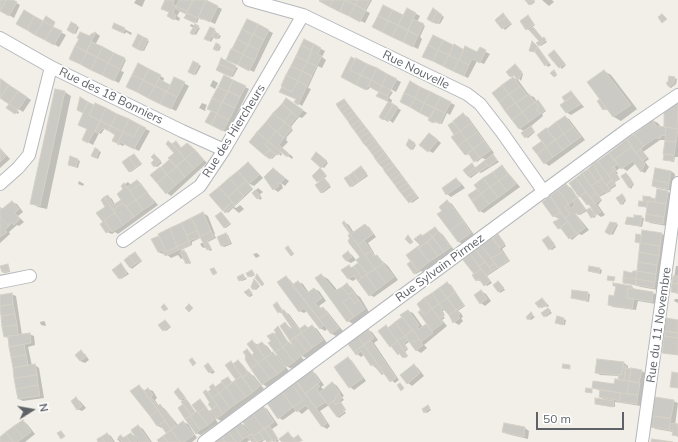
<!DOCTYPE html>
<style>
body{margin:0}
#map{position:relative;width:678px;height:442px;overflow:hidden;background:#f1efe8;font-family:Mulish,sans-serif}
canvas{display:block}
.north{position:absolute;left:12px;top:390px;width:40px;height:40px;-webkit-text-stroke:3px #fff;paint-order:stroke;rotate:79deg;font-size:11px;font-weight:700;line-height:16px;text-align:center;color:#5f6368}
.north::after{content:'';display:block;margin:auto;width:14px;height:18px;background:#5f6368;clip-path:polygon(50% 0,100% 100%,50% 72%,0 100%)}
.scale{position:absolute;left:536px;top:412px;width:88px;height:18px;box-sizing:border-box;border:2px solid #5f6368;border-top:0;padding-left:5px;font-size:12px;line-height:14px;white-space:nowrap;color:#5f6368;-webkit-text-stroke:3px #fff;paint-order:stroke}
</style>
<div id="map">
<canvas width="678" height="442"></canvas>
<div class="north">N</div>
<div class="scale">50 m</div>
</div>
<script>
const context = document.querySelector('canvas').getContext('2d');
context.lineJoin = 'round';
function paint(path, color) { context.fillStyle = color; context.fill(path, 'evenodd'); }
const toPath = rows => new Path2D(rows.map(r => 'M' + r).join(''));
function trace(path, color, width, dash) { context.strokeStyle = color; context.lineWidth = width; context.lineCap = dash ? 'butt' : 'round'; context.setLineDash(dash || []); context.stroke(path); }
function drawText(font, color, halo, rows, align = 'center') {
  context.font = font + ' Mulish,sans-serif'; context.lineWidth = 3.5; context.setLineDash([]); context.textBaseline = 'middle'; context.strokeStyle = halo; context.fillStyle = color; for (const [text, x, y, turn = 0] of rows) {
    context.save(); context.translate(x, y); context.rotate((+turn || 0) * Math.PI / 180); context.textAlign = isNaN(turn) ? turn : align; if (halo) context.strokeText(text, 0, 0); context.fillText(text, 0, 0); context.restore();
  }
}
paint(toPath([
 [0,0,11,0,20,5,14,18,0,10],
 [136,0,145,0,142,7,134,3],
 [166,0,203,0,222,9,215,24,203,18,202,20,199,18,197,23,186,17,187,14,180,11,177,16,180,18,179,21,172,18],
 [321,0,372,0,366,11,370,13,365,23,325,3],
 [526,0,534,0,535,2,531,5],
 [542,0,552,0,554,2,549,6],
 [384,6,404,16,407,9,420,16,417,22,425,26,420,37,422,39,418,49,373,27],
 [433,10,444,17,440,24,428,19],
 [25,12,66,35,59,47,18,24],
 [503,15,512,24,505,30,496,20],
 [529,18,535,25,532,27,535,29,543,39,544,38,547,42,541,46,540,45,540,41,530,29,529,30,527,29],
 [247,20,273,33,254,72,232,62,233,51],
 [71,24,79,27,76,34,68,30],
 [115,24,132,33,131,35,126,32,125,34,113,28],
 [191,24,200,28,196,35,192,33,194,28,190,26],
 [210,28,216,31,215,33,221,36,219,39,214,37,211,42,206,39],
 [96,33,100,36,95,45,126,60,121,71,124,72,119,83,74,61,92,34],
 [139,36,149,41,144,51,134,46],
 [433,36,464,51,478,54,480,49,490,54,484,64,477,61,468,78,428,59],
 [304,40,325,51,322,57,326,60,322,68,318,66,308,88,311,89,302,106,296,102,297,99,281,91,283,86,282,86],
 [533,42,551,65,548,67,536,52,532,51],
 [216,44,221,47,219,51,214,49],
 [556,52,566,65,562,69,550,55],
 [351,59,356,61,357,60,401,82,396,92,387,87,386,89,393,92,389,98,392,100,391,104,401,110,393,123,389,120,388,122,381,117,389,102,381,98,380,92,370,87,368,90,347,79],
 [222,60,238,68,233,77,217,69],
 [194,62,201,66,196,75,189,71],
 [515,65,523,74,521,81,515,74,512,77,510,76],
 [604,71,611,75,637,109,621,121,614,117,608,109,606,110,604,109,600,100],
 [160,76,164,78,163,82,171,86,175,78,189,86,176,111,132,89],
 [670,77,677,79,676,84,671,88,669,87,668,83],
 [514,78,518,80,529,95,534,97,537,102,540,103,546,111,542,114,543,116,530,127,535,132,528,138,526,137,525,132,519,128,493,93],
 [0,79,31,100,23,112,17,108,16,110,19,112,18,114,8,107,14,106,0,97],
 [213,80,218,83,215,89,210,86],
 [245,87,249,89,228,133,206,122,212,110],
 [65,92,71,96,47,209,38,207,32,203],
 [571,92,584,107,571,115,566,112,567,102],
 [81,98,94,106,95,104,150,131,139,151,125,144,123,146,113,141,117,134,105,128,101,134,99,133,93,145,84,140,88,129,85,113,78,110],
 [287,100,307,113,302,118,299,117,290,128,293,130,286,138,287,138,286,140,288,142,282,148,293,157,292,159,280,150,278,151,282,154,281,156,278,153,272,159,250,142],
 [344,100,369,131,419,198,412,203],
 [202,103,207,105,205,109,206,110,205,111,199,108],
 [451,103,455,105,450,115,447,113,442,124,436,121,435,123,431,121,431,117],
 [677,104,678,104,678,157,675,157,674,162,664,160,666,140,660,140,643,152,649,159,645,162,649,167,645,173,641,171,635,164,627,171,621,167,616,171,618,173,617,174,620,179,615,182,616,186,610,190,611,191,599,197,602,200,598,205,605,215,601,217,594,212,596,216,594,218,592,217,590,209,595,212,583,198,579,196,570,183,654,121,658,123,661,127,665,128],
 [464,115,468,117,494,153,492,155,499,162,481,173,479,172,471,178,469,177,472,164,476,168,487,160,482,158,477,162,470,153,467,155,465,154,456,135,449,126],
 [565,117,569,119,585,140,549,166,545,163,546,144,539,135],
 [433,136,441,143,433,153,429,151],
 [409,140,416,145,413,150,407,144],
 [176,143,182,148,187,144,191,146,207,163,171,196,167,193,152,175,171,160,176,153,173,145],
 [0,148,10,159,0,168],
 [95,149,101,152,98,159,92,156],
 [318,154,328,163,324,168,322,167],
 [134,155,142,164,131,172,129,171],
 [156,156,162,163,157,167,155,166],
 [78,160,80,161,78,168,69,165],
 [248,163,252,166,263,178,254,186,248,183,253,189,234,207,236,208,240,205,244,209,239,213,233,208,228,213,211,195],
 [504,168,520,187,484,213,480,211,469,196],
 [273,169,289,181,285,186,281,183,283,188,278,192,274,189],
 [363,169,368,176,352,187,351,186],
 [322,171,327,176,323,179,331,187,323,193,321,192,320,182,318,181],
 [671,171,675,174,673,191,657,188,653,186],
 [626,174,634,184,631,189,622,177],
 [456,179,460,182,465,188,451,197,447,194,443,188],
 [79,181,84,184,83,186,78,184],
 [137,181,158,205,118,234,115,232,112,234,107,232,104,222,107,207,102,200,108,196,112,199,115,205,122,200,125,189,122,186,128,182,132,186],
 [566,185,571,188,587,211,580,215,575,213,589,230,582,235,579,234,572,240,562,228,560,229,558,228,559,219,554,216,543,202],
 [258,188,263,192,259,195,262,198,260,200,253,193],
 [668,192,672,194,667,226,650,223,646,220,648,208,639,205,644,202,644,197,655,200],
 [622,195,626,200,623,205,617,198],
 [447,201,452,204,475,236,463,244,459,242,439,214,443,211],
 [12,202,17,204,23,212,18,216,24,222,19,226,17,225,9,232,10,234,0,243,0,208,3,209],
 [203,213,208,216,215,234,214,234,216,238,208,242,212,250,210,251,206,247,204,248,202,247,200,244,204,242,202,237,192,242,192,245,181,250,183,252,186,252,191,263,189,264,184,258,181,259,178,255,171,258,165,253,163,254,158,252,160,237,159,235],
 [222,214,231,224,226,228,224,227],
 [635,216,644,218,642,227,626,224,635,220],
 [344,222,349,225,354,233,365,225,369,227,376,237,368,243,374,253,374,254,388,266,398,280,374,297,370,295,357,278,353,281,349,279,349,266,352,268,358,264,362,266,362,257,349,235,351,234],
 [617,224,618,225,613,235,606,231],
 [435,228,443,235,454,250,423,272,421,271,416,274,414,273,411,263,417,248,419,249,422,246,415,239,421,235,423,236],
 [226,234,228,235,232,244,224,247,222,246,218,237],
 [662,234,666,236,658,290,641,287,624,282,633,274,638,273,641,243,636,242,641,236],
 [498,236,506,246,502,249,510,261,487,276,492,283,487,286,481,280,479,281,477,280,475,274,464,260],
 [550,238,556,247,552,250,550,249],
 [348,252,352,255,356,260,351,263,347,261,343,256],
 [135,253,142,261,132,269,125,260],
 [257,253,260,256,256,258,253,254],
 [121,264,129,274,121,279,120,278],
 [7,265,9,266,10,272,4,273,3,272],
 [676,266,678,266,678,294,672,291],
 [590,267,600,269,602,270,601,274,591,272,589,271],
 [252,271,255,275,251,277,249,276],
 [243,275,247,279,242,281,240,280],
 [321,275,328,279,338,291,347,285,351,287,357,295,360,297,369,312,359,320,360,322,355,325,348,321],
 [286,277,290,280,294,285,298,282,303,284,309,293,314,289,319,291,326,301,319,306,322,309,323,308,327,311,343,331,336,336,332,334,328,328,325,331,320,328,307,311,304,313,300,311],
 [255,281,260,286,256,290,254,289],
 [499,282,505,290,500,293,499,291],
 [447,283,451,285,465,306,458,311,461,313,463,317,461,318,463,321,459,325,454,322,445,309,442,312,445,315,443,316,445,318,442,320,447,326,424,345,427,348,421,353,416,350,410,341,405,345,408,349,405,352,408,356,405,358,401,354,398,354,394,348,390,346,386,327,389,328,403,318,408,311,413,313,423,327,428,324,419,312],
 [614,285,632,287,636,290,653,293,657,295,656,304,638,301,636,310,613,307,609,305,615,297,616,287],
 [249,290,253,295,250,297,248,296],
 [481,291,486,294,491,301,485,306,481,303],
 [573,291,590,294,589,302,572,298],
 [11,294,16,296,22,335,29,334,34,336,35,345,28,347,32,366,35,365,39,368,44,398,23,401,19,399,9,339,5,336,0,306,0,296],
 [543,299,549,306,547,307,545,306,542,308,540,307],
 [675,299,678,299,678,303,674,301],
 [279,305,284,312,289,314,300,329,305,326,308,329,312,326,317,329,327,343,306,358,300,355,304,360,292,369,284,365,289,371,267,387,263,384,247,360,244,352,247,350,252,356,255,353,252,341,259,346,262,343,267,346,273,354,280,357,272,341,273,334,274,335,277,333,279,329,289,343,295,346,285,323,292,329,294,328,282,312,281,313,279,312,274,306],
 [550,311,552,313,546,317,545,316],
 [531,314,535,317,531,320,529,319],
 [557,317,566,320,565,325,556,323],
 [44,321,45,322,46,326,41,325,40,322],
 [166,322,171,327,166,331,164,330],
 [368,330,372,332,378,340,374,343,399,380,395,383,372,365,365,354,361,357,357,354],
 [81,352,85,354,89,360,85,363,80,361],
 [348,358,352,361,366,381,354,390,350,387],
 [598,360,624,363,628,366,628,369,641,371,646,373,641,406,615,402,615,407,598,404,607,401,600,397,601,391,593,388,615,386,619,381,620,376,600,375,596,372],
 [238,361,242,364,249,373,254,376,264,389,221,421,214,417,218,423,201,435,196,433,179,408,184,404,184,402,181,400,179,390,186,398,184,399,188,401,196,413,207,410,211,411,213,410,209,405,212,403,206,391,209,392,212,390,213,386,215,387,228,378,233,383,237,380,231,362,234,364],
 [208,364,215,372,212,374,205,367],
 [414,365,418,368,424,376,412,386,408,383],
 [312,371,316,374,324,385,321,387,324,390,333,383,337,386,344,396,342,397,344,400,341,402,346,410,344,411,346,413,339,418,329,405,320,411,330,426,327,429,322,426,309,408,302,414,297,410,283,420,279,418],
 [139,386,145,391,148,389,153,391,157,398,155,400,159,406,164,408,178,425,183,422,188,424,197,438,192,442,160,442,167,433,163,427,162,428,158,426,132,391],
 [656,398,673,401,678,403,675,425,678,425,678,437,673,434,673,432,656,429,651,427],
 [76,399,80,401,86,408,82,411,77,409],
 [428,406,431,410,427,413,425,412],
 [263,407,267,409,278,425,272,429,279,441,277,442,274,441,268,442,266,439,262,442,253,442,251,439,247,442,215,442,240,423,248,427],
 [23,421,27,424,35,434,25,442,0,442,0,438],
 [505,424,525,428,529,431,528,439,507,434,503,432],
 [138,426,143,429,152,442,120,442,117,439,121,436,124,439,131,434,138,438],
 [288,433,295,439,298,436,303,441,283,442],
 [107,434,111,436,115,442,99,442]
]), '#0003');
const building = toPath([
 [0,0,6,0,0,11,0,0],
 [6,0,13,0,17,2,9,16,0,11,6,0],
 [165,0,174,0,173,4,176,6,173,13,176,15,174,20,167,16,169,12,161,9,165,0],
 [179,0,193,0,187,11,176,6,179,0],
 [193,0,206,0,198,18,187,13,193,0],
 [206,0,218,6,210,22,198,17,206,0],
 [320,0,333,0,330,7,319,1,320,0],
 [333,0,345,0,340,12,330,7,333,0],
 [345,0,355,5,349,16,340,12,345,0],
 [345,0,358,0,355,5,345,0],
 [358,0,370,0,365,10,355,5,358,0],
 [525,0,534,0,534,1,529,5,525,0],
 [355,5,366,10,360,22,349,16,355,5],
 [383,5,393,10,387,20,378,16,383,5],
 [176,6,187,11,186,14,176,9,176,6],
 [407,8,416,13,408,30,398,25,407,8],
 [433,8,437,11,432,22,427,19,433,8],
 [24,10,34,16,27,30,16,24,24,10],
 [393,10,403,15,398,25,387,20,393,10],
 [437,11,442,15,438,24,432,22,437,11],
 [187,13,197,18,195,23,184,18,187,13],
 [503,13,506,17,497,23,495,20,503,13],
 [662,14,667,19,662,23,658,17,662,14],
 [528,15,534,24,526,30,520,21,528,15],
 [34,16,43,21,35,35,27,30,34,16],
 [46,16,55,22,53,27,43,21,46,16],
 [378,16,388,21,382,32,372,27,378,16],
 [506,17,511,23,502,29,497,23,506,17],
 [247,19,258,24,253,35,242,29,247,19],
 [413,19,424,24,418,36,408,30,413,19],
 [43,21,53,27,45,40,35,35,43,21],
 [388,21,398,25,392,37,382,32,388,21],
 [71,22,77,25,74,34,67,30,71,22],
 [114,23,125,28,123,33,112,28,114,23],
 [195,24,199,26,193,35,190,33,195,24],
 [258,24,269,30,264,40,253,34,258,24],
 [398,25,408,31,403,42,392,37,398,25],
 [53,27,62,31,54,45,45,40,53,27],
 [210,27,215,29,209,41,204,39,210,27],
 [533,27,542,38,544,37,546,40,539,46,536,43,539,41,529,30,533,27],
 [242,29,253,35,248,45,237,39,242,29],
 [408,31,418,36,413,47,403,42,408,31],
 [80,32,90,36,91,34,96,32,86,52,75,46,79,39,77,38,80,32],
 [215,32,219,34,217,39,212,37,215,32],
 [138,34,143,37,137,49,132,46,138,34],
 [253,34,264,40,259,50,248,45,253,34],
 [433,35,443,40,438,50,428,45,433,35],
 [143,37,148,39,142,51,137,49,143,37],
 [237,39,248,45,243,54,232,49,237,39],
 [304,39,314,44,311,50,301,45,304,39],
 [443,40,453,45,449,55,438,50,443,40],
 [532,41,537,46,535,52,529,51,532,41],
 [92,42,103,47,97,57,86,52,92,42],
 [216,43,220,45,217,51,213,49,216,43],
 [314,44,321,48,318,54,322,56,317,66,307,62,314,44],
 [454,44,464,50,459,60,449,55,454,44],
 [248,45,259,50,255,60,243,55,248,45],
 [301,45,312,51,307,62,296,56,301,45],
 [428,45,438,50,433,61,422,57,428,45],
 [75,46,87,52,80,64,69,59,75,46],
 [465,46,477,52,480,47,486,50,480,63,472,59,469,65,459,60,465,46],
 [537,46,549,63,545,66,535,52,537,46],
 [103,47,114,53,108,63,97,57,103,47],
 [231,49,243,54,238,65,226,60,231,49],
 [438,50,449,55,443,66,433,61,438,50],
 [554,50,565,64,559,68,548,55,554,50],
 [87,52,97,57,91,70,80,64,87,52],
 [114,53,125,58,120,69,108,63,114,53],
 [243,55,255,60,249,71,238,65,243,55],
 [449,55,459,60,453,71,443,66,449,55],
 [296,56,307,62,302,71,291,66,296,56],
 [97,57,108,63,102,75,91,70,97,57],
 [351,57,355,59,350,70,361,75,356,85,341,77,351,57],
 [221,58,236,66,234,71,219,64,221,58],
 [356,58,367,64,361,75,350,70,356,58],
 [459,60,469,65,464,76,453,71,459,60],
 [193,61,199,64,194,75,188,72,193,61],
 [307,62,317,66,311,76,302,71,307,62],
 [108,63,120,69,114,81,102,75,108,63],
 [138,63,149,69,143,80,132,75,138,63],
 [219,64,234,71,231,77,216,70,219,64],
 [367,64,377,68,371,80,361,75,367,64],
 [515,64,522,72,518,81,513,74,510,77,506,72,515,64],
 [291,66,302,71,298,81,286,75,291,66],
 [377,68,387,74,382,86,371,80,377,68],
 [149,69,161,75,155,86,143,80,149,69],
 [554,70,557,75,554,77,550,73,554,70],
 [604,70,631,105,613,117,587,82,604,70],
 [302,71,312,76,307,86,298,81,302,71],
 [387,74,397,79,391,90,382,86,387,74],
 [132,75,143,80,137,92,126,87,132,75],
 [224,75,233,80,228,92,218,87,224,75],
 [286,75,298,81,292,92,281,86,286,75],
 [361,75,371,80,366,90,356,85,361,75],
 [669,76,675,77,674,83,669,87,666,83,668,82,669,76],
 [174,77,185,82,177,97,167,92,174,77],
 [513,77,520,86,509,94,502,85,513,77],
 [1,79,9,85,0,98,0,80,1,79],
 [159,79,170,85,167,92,155,86,159,79],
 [143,80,155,86,148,98,137,92,143,80],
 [233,80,246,86,240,97,228,91,233,80],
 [371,80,382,86,379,92,368,86,371,80],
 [298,81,307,86,298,105,294,102,296,99,279,92,282,87,292,92,298,81],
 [410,81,420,87,415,98,404,93,410,81],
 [9,85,18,91,9,104,0,98,9,85],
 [502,85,509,94,499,102,492,93,502,85],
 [155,86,166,91,160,104,148,98,155,86],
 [382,86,391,90,388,96,379,92,382,86],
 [520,86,527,95,516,103,509,94,520,86],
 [218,87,228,92,222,103,212,98,218,87],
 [420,87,431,92,424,103,415,98,420,87],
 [55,89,65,91,40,206,30,204,55,89],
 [18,91,27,97,18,110,9,104,18,91],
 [166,91,177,97,171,109,160,104,166,91],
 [228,91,240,97,235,108,222,102,228,91],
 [571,91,574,95,565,102,562,97,571,91],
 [379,92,388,96,387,101,376,96,379,92],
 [431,92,441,97,434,108,424,103,431,92],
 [404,93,415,98,410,107,400,102,404,93],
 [509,94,515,103,505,111,499,102,509,94],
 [529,94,535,102,522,112,516,103,529,94],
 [574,95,581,104,566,113,560,105,574,95],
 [80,97,88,102,83,113,77,110,80,97],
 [441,97,451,102,445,113,434,108,441,97],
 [212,98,222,103,217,113,207,109,212,98],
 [286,98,303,110,297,117,282,104,286,98],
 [415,98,424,103,420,113,410,107,415,98],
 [344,99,347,103,339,109,336,104,344,99],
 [600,99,606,108,603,110,597,101,600,99],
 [538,100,545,110,540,114,536,109,539,107,535,102,538,100],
 [88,102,94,105,89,115,100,121,88,143,82,140,87,129,78,125,88,102],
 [222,102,235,108,229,120,217,114,222,102],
 [388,102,393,104,388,114,383,120,379,117,388,102],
 [535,102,539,107,536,109,540,114,529,122,522,112,535,102],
 [95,103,106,108,100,121,89,115,95,103],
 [347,103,350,107,342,113,339,109,347,103],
 [424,103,435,108,430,118,420,113,424,103],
 [515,103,522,112,512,120,505,111,515,103],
 [677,103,678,103,677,129,664,127,664,113,677,103],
 [9,104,18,110,15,114,6,108,9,104],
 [282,104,292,112,284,122,273,113,282,104],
 [393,104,398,107,391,119,388,121,385,117,388,114,393,104],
 [350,107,353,111,345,117,342,113,350,107],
 [106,108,117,114,111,126,100,121,106,108],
 [435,108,445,113,440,124,434,121,433,123,428,120,435,108],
 [211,111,217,113,211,125,205,122,211,111],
 [353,111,356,115,348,121,345,117,353,111],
 [292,112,297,117,289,126,284,122,292,112],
 [522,112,529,122,519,129,512,120,522,112],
 [273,113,285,123,277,132,266,122,273,113],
 [463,113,471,123,460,131,453,121,463,113],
 [117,114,129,119,123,132,111,126,117,114],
 [217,114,229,120,223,131,211,125,217,114],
 [356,115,360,120,351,126,348,121,356,115],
 [565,116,573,127,564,134,556,122,565,116],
 [129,119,140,125,134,137,123,132,129,119],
 [360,120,362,124,354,130,351,126,360,120],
 [653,120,656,126,666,127,665,136,661,135,661,138,655,138,644,146,634,134,653,120],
 [100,121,111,126,109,131,103,128,98,133,95,132,100,121],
 [266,122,276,131,268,141,257,132,266,122],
 [453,122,460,131,454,135,448,125,453,122],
 [556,122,564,134,555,140,547,129,556,122],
 [285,123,292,128,284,138,277,132,285,123],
 [471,123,477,132,466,140,460,131,471,123],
 [362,124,366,128,357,134,354,130,362,124],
 [140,125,146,128,134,149,120,142,119,145,117,144,123,132,134,137,140,125],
 [111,126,123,132,117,143,112,141,115,135,109,131,111,126],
 [531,126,534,131,525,138,521,133,531,126],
 [573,127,581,137,571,144,564,134,573,127],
 [666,127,678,129,676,142,665,141,666,127],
 [366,128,369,132,360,138,357,134,366,128],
 [546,128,555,140,546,147,537,135,546,128],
 [276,131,284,138,279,145,289,154,287,157,268,141,276,131],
 [460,131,466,140,458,146,451,137,460,131],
 [257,132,268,141,265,145,270,149,264,155,249,142,257,132],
 [369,132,372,136,363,143,360,138,369,132],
 [477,132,484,141,473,149,466,140,477,132],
 [429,133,438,140,428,152,419,145,429,133],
 [564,134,571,144,563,150,555,140,564,134],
 [634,134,644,146,636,153,627,139,634,134],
 [372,136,375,141,367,147,363,143,372,136],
 [409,139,415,143,411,150,406,145,409,139],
 [627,139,631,147,614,160,609,153,627,139],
 [466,140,473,149,465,155,458,146,466,140],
 [555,140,563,150,553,157,546,147,555,140],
 [168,141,176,147,185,159,176,167,168,158,174,153,166,144,168,141],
 [176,141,181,148,187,143,195,150,185,159,172,144,176,141],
 [268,141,281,152,278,155,275,153,275,154,265,145,268,141],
 [375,141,379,145,370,151,367,147,375,141],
 [484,141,491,150,480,158,473,149,484,141],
 [542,141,546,147,537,154,532,148,542,141],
 [665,141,676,142,674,155,663,154,665,141],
 [379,145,381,149,373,155,370,151,379,145],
 [546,147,553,157,544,164,537,154,546,147],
 [631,147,645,164,641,172,633,161,621,169,614,160,631,147],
 [95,148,99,150,96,158,91,156,95,148],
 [0,149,6,156,0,162,0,149],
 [381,149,384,153,376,160,373,155,381,149],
 [473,149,480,158,474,162,468,153,473,149],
 [641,149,647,157,643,161,636,153,641,149],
 [195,150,204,160,194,169,185,159,195,150],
 [270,150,275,154,270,159,264,155,270,150],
 [316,152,327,161,321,168,311,159,316,152],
 [384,153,388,158,379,164,376,160,384,153],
 [609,153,618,164,612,168,614,170,608,175,598,161,609,153],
 [134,154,141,163,136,167,129,157,134,154],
 [154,154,161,161,154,167,151,163,154,160,151,157,154,154],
 [493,154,497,160,489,167,484,161,493,154],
 [664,154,674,155,673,161,663,160,664,154],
 [70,156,78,159,76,167,68,165,70,156],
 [129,157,136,167,129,172,122,162,129,157],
 [388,158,391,162,383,168,379,164,388,158],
 [170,159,176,167,167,175,161,167,170,159],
 [185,159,194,169,185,177,176,166,185,159],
 [484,161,488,166,479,172,475,168,484,161],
 [598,161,612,180,606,185,593,164,598,161],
 [248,162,259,175,249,184,238,171,248,162],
 [391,162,394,166,385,172,383,168,391,162],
 [472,163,475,168,466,174,463,170,472,163],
 [593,164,602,179,597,182,588,169,593,164],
 [502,165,508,174,499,181,493,172,502,165],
 [361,166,367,174,359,181,353,172,361,166],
 [394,166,397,171,389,177,385,172,394,166],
 [614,166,616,170,614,171,619,178,613,182,608,175,614,170,612,168,614,166],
 [160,167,167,175,157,183,150,175,160,167],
 [176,167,185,177,176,185,167,175,176,167],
 [273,168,285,178,280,184,277,182,279,186,273,190,264,177,273,168],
 [320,168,326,175,317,182,312,176,320,168],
 [475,168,478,171,469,177,466,174,475,168],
 [655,168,671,171,669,183,653,180,655,168],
 [588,169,597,182,591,186,582,173,588,169],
 [238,171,246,181,238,188,229,178,238,171],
 [397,171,400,174,392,181,389,177,397,171],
 [353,172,359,181,354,184,348,176,353,172],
 [493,172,499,181,490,187,483,178,493,172],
 [582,173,596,193,591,198,576,178,582,173],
 [626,173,630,178,625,182,621,176,626,173],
 [400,174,404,179,395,185,392,181,400,174],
 [508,174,516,184,507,191,499,181,508,174],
 [167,175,176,185,166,194,157,183,167,175],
 [348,176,354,184,350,187,344,178,348,176],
 [229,178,238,188,228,197,219,187,229,178],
 [324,178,330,185,321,193,315,185,324,178],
 [456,178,461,185,446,195,442,188,456,178],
 [483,178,490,187,481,194,474,185,483,178],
 [576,178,586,192,579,197,569,183,576,178],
 [630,178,633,183,629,188,625,182,630,178],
 [404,179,407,183,398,189,395,185,404,179],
 [602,179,610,190,606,193,598,181,602,179],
 [137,180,141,184,130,191,127,187,137,180],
 [612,180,615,184,609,189,607,184,612,180],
 [653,180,669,183,668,189,652,186,653,180],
 [246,181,252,188,243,196,237,189,246,181],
 [499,181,507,191,498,198,490,187,499,181],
 [597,182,604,192,598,196,591,186,597,182],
 [124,183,136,200,126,206,123,203,113,210,104,197,108,195,113,205,121,200,117,194,123,189,121,186,124,183],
 [407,183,410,187,401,193,398,189,407,183],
 [141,184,147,192,136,200,130,191,141,184],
 [566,184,577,198,569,204,558,190,566,184],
 [219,187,232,202,223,211,209,195,219,187],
 [410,187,414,192,405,198,401,193,410,187],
 [490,187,498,198,489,204,481,194,490,187],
 [237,189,244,196,235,205,228,197,237,189],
 [477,189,481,194,472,201,468,195,477,189],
 [657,189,668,191,666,204,655,202,657,189],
 [255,190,261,196,257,199,252,193,255,190],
 [558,190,569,204,565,207,570,214,565,218,550,196,558,190],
 [147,192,154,203,143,210,136,200,147,192],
 [414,192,417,197,409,203,405,198,414,192],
 [586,192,601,212,596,215,589,204,587,205,580,196,586,192],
 [596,193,601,199,595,204,591,198,596,193],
 [481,194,489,204,479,212,472,201,481,194],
 [622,194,625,198,621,205,616,198,622,194],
 [550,196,560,212,553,217,542,202,550,196],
 [643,196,651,197,651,198,656,199,655,202,643,201,643,196],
 [104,197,115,213,104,220,111,230,106,233,100,224,103,222,96,213,105,207,101,200,104,197],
 [577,198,585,210,578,215,572,207,575,205,572,201,577,198],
 [136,200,143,210,134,217,126,206,136,200],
 [447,200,463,221,450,231,437,214,442,211,439,207,447,200],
 [12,201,19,209,15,213,20,219,14,225,12,223,9,226,0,217,0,207,2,209,12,201],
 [639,201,648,202,647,207,638,206,639,201],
 [648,201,666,204,664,217,646,214,648,201],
 [232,202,235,205,225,213,223,210,232,202],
 [123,203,134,217,123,225,113,210,123,203],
 [568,204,585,228,577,234,565,218,570,214,565,207,568,204],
 [590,208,595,215,591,218,586,210,590,208],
 [203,212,211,231,200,237,191,218,203,212],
 [221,212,230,223,224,228,215,216,221,212],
 [560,212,568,222,558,229,553,222,559,219,556,215,560,212],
 [115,213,123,225,112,232,104,220,115,213],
 [646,214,664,217,663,224,645,221,646,214],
 [634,215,642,216,640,226,625,224,627,217,634,218,634,215],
 [0,217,9,226,5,230,7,232,0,237,0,217],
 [191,218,198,230,187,235,181,223,191,218],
 [344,221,352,233,365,224,373,234,358,245,342,223,344,221],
 [463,221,471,233,458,242,450,231,463,221],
 [568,222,577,234,569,239,560,227,568,222],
 [610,222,617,223,610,235,605,232,610,222],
 [181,223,189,241,177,247,170,228,181,223],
 [435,227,438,231,432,237,428,232,435,227],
 [170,228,177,247,166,252,158,234,170,228],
 [198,230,200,237,189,241,187,235,198,230],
 [642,230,662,233,660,246,640,243,642,230],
 [211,231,214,237,207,241,211,248,207,250,200,237,211,231],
 [438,231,451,247,444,252,432,237,438,231],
 [428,232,433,237,419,248,417,247,420,245,414,239,421,234,422,236,428,232],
 [226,233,230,243,221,246,217,237,226,233],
 [350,234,375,269,367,274,356,260,360,257,349,243,348,240,350,239,348,235,350,234],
 [498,234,505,244,500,248,493,238,498,234],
 [636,234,641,235,640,243,635,242,636,234],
 [408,235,413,242,410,244,405,239,408,235],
 [159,236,166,252,177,247,179,250,165,256,162,250,158,252,151,239,159,236],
 [548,236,555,245,549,250,542,240,548,236],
 [433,237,444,252,438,256,427,242,433,237],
 [492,238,502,252,494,257,494,256,491,258,481,246,492,238],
 [364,240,371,251,365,255,358,245,364,240],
 [189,241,191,244,179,250,177,247,189,241],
 [427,242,438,256,429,262,419,248,427,242],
 [640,243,660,246,659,256,639,252,640,243],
 [288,246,294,254,291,256,285,248,288,246],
 [481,246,495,263,489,267,476,250,481,246],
 [417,247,429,262,418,271,406,255,417,247],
 [184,250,190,262,186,264,180,252,184,250],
 [476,250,485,262,479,266,470,254,476,250],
 [348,251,352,257,346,261,342,256,348,251],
 [371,251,375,256,377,255,383,263,375,269,365,255,371,251],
 [135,252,141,260,135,264,129,256,135,252],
 [502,252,509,260,498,268,491,258,494,256,494,257,502,252],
 [639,252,659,256,657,265,638,262,639,252],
 [470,254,481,269,474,274,463,260,470,254],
 [129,256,135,264,130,268,124,260,129,256],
 [411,261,418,271,414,274,407,264,411,261],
 [485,262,492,271,486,275,479,266,485,262],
 [638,262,657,265,656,274,637,271,638,262],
 [121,263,127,273,119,279,112,270,121,263],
 [358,263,367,274,362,278,354,266,358,263],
 [383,263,394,277,386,283,375,269,383,263],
 [495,263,498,267,492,271,489,267,495,263],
 [8,264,9,271,2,272,0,266,8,264],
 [349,265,351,268,354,266,362,278,358,281,354,276,348,279,341,270,349,265],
 [589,266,600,268,599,273,588,271,589,266],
 [214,268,217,273,213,275,210,269,214,268],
 [375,269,386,283,377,290,366,275,375,269],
 [481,269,490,281,484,286,479,279,476,281,472,275,481,269],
 [252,270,254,274,248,277,246,273,252,270],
 [624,271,632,273,633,271,637,271,636,279,623,278,624,271],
 [637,271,656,274,655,282,636,279,637,271],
 [243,274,245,278,239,281,237,277,243,274],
 [257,274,264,284,262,286,255,278,257,274],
 [321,274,335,291,342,287,348,295,353,292,359,300,355,304,350,297,343,302,354,317,347,322,315,278,321,274],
 [366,275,377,290,369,296,358,281,366,275],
 [286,276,324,325,320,329,304,308,299,312,277,282,286,276],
 [608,276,615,277,614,281,607,280,608,276],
 [673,276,678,276,678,284,672,283,673,276],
 [623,278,636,279,636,285,623,283,623,278],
 [254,279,259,285,253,290,251,287,254,279],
 [636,279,655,282,654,288,636,285,636,279],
 [298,281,307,293,314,288,322,298,315,303,320,309,323,307,327,313,319,319,292,285,298,281],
 [498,281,504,288,498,292,493,285,498,281],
 [447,282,455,292,447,298,439,288,447,282],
 [347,283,353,292,348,295,342,287,347,283],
 [613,283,632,286,632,289,628,288,627,298,634,299,632,309,608,305,609,295,614,296,616,286,613,286,613,283],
 [672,283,678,284,678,293,671,292,672,283],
 [439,288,447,298,439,304,432,293,439,288],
 [628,288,653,292,652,302,627,298,628,288],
 [249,289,252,293,248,296,244,292,249,289],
 [481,290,487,299,480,304,474,295,481,290],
 [572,290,588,292,587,301,571,298,572,290],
 [455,292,464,305,457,310,447,298,455,292],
 [12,293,13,304,0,306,0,295,12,293],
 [432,293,439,304,432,309,424,298,432,293],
 [350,297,355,304,359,300,365,309,354,317,343,302,350,297],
 [424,298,432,309,424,315,417,304,424,298],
 [447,298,456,310,449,315,439,304,447,298],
 [542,298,547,305,544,307,543,305,539,308,535,303,542,298],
 [277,302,282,310,278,313,273,305,277,302],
 [13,304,15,314,1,316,0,306,13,304],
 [164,304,168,309,164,311,161,307,164,304],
 [189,304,193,308,189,312,185,308,189,304],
 [439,304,443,308,441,310,444,313,442,315,443,317,440,319,432,309,439,304],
 [548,308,551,311,544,317,541,313,548,308],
 [432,309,443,323,432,331,418,312,421,310,424,315,432,309],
 [457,309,460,314,458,316,460,318,453,323,449,315,457,309],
 [284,310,302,333,290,341,280,326,285,322,290,329,292,328,281,312,284,310],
 [408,310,419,325,417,327,419,329,426,324,433,333,421,342,413,330,400,315,408,310],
 [531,312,533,315,528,320,526,317,531,312],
 [327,313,339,328,331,334,319,319,327,313],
 [15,314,17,325,2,327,1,316,15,314],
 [557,316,564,318,563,325,555,323,557,316],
 [402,317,412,330,405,336,395,322,402,317],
 [666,318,678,320,678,333,664,331,666,318],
 [165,320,170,326,163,331,158,325,165,320],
 [395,322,405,336,397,341,388,328,395,322],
 [17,325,18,335,4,337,2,327,17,325],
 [305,325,308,328,302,333,299,329,305,325],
 [312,325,323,340,312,348,301,333,312,325],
 [386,325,397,341,390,347,378,331,386,325],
 [278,326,288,343,283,347,274,334,276,333,274,330,278,326],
 [368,329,374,338,364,345,357,336,368,329],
 [413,330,419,339,415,342,414,340,410,343,405,336,413,330],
 [665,331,678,333,678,338,664,336,665,331],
 [30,333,31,343,9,347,8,336,30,333],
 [273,333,283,347,275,352,268,343,271,341,267,336,273,333],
 [301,333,312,348,307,352,295,337,301,333],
 [357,336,364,345,354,352,347,343,357,336],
 [405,336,408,340,404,343,407,348,404,350,397,341,405,336],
 [664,336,678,338,678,355,662,353,664,336],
 [295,337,307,352,301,356,290,341,295,337],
 [419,339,423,345,416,351,410,343,414,340,415,342,419,339],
 [252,340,265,358,258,363,252,355,254,353,247,344,252,340],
 [370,340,396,378,390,382,364,345,370,340],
 [397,341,407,355,403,358,399,353,398,355,391,346,397,341],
 [262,342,271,354,265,358,257,345,262,342],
 [289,342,300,357,294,362,283,347,289,342],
 [24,344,26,355,11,357,9,347,24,344],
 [364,345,384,373,382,375,373,364,371,366,361,351,356,355,354,352,364,345],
 [283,347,294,362,286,367,275,352,283,347],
 [247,349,258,363,251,369,246,361,245,358,246,356,243,352,247,349],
 [81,350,86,357,80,361,75,355,81,350],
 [273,352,285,368,278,374,265,358,273,352],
 [26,355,28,365,13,368,11,357,26,355],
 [348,357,363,378,349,388,334,367,348,357],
 [192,358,196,363,193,366,189,360,192,358],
 [265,358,278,374,270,379,258,363,265,358],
 [597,359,624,362,621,375,595,373,597,359],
 [238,360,248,373,243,377,233,364,238,360],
 [231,361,241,376,236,380,225,365,231,361],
 [208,363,213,370,209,373,204,366,208,363],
 [258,363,270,379,262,385,251,369,258,363],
 [35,364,37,375,14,378,13,368,35,364],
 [414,364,420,373,407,384,400,375,414,364],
 [563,364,570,365,570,369,562,368,563,364],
 [623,366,626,366,624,380,618,380,619,374,621,375,623,366],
 [626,368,631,369,629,381,624,380,626,368],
 [631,368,642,370,639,383,629,381,631,368],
 [312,370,320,382,305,394,296,381,312,370],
 [249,372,260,386,253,392,243,377,249,372],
 [672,372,678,373,678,388,670,387,672,372],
 [37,375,38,385,16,389,14,378,37,375],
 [241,376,253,392,246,397,234,381,241,376],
 [228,377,232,383,226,387,221,381,228,377],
 [615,379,629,381,627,394,592,388,593,381,614,384,615,379],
 [234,381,246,397,237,403,226,387,234,381],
 [296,381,327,423,322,427,306,405,297,412,293,407,303,400,292,384,296,381],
 [629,381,640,383,638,395,627,394,629,381],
 [222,382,226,387,219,393,215,387,222,382],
 [332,382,340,393,335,397,336,399,328,405,319,393,332,382],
 [400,383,404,388,401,391,397,385,400,383],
 [213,384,219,393,212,398,208,392,211,389,209,387,213,384],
 [292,384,303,400,293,407,282,392,292,384],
 [317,384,320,386,317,389,326,402,316,408,305,394,317,384],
 [38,385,40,396,18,399,16,389,38,385],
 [139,385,158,410,150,416,130,391,139,385],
 [226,387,237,403,230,408,219,393,226,387],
 [148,388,153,395,151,397,158,406,160,404,167,414,168,413,176,426,171,429,144,391,148,388],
 [178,388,185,397,180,400,174,392,178,388],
 [586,388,592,389,592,393,585,392,586,388],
 [206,390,217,405,212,409,208,404,210,403,203,392,206,390],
 [600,390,621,393,619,402,616,400,599,397,600,390],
 [282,392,293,407,278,419,267,403,282,392],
 [219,393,230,408,223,414,212,398,219,393],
 [621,393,638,395,637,404,619,402,621,393],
 [339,394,342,398,336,405,333,401,336,399,335,397,339,394],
 [76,397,82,406,77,410,71,401,76,397],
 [655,397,674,400,671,418,652,416,655,397],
 [595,398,614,401,613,407,595,404,595,398],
 [186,399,195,412,191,415,181,402,186,399],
 [200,399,206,407,198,413,192,405,200,399],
 [333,401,336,405,340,402,345,409,343,410,344,412,337,417,328,405,333,401],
 [183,404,191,415,185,419,178,408,183,404],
 [217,405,223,414,216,419,210,411,217,405],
 [428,405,430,408,424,413,422,409,428,405],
 [263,406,274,422,264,429,252,413,263,406],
 [206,407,214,420,208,425,198,413,206,407],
 [158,410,165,421,157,426,150,416,158,410],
 [197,411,208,425,200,430,190,416,197,411],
 [252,413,264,429,253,436,242,421,252,413],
 [190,416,200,430,196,434,185,419,190,416],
 [652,416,671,419,669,430,650,427,652,416],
 [23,420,31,432,23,438,14,426,23,420],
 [165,421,171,429,166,433,160,424,165,421],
 [183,421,194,435,184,442,180,442,171,430,183,421],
 [240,422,250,435,243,439,234,426,240,422],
 [504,423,525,427,524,437,502,432,504,423],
 [670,423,678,424,678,436,672,435,673,431,669,430,670,423],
 [138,425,150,442,139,442,131,430,138,425],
 [269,425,278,439,274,442,264,429,269,425],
 [14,426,23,438,17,442,13,442,6,432,14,426],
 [234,426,243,439,240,442,236,442,228,431,234,426],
 [264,429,272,440,269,442,267,442,259,432,264,429],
 [171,430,180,442,168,442,163,436,171,430],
 [61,431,65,436,61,439,57,433,61,431],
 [228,431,236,442,225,442,221,436,228,431],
 [6,432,13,442,0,442,0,437,6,432],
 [259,432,264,439,257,442,253,436,259,432],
 [288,432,293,439,295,442,282,442,279,439,288,432],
 [107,433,113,442,105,442,101,437,107,433],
 [131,433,137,442,130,442,126,436,131,433],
 [251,434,253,436,257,442,252,442,247,437,251,434],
 [121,435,123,438,126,436,130,442,122,442,118,437,121,435],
 [298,435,302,440,299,442,295,442,293,439,298,435],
 [163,436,168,442,159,442,157,440,163,436],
 [221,436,225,442,213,442,221,436],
 [101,437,105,442,98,442,97,439,101,437],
 [652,439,673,442,651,442,652,439]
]);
paint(building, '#cccac5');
trace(building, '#d6d1c6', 1);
const street = toPath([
 [249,0,303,15,467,94,480,104,501,131,544,192],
 [0,38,51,67,182,131,224,150],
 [0,184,18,168,29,155,51,67],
 [123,241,200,186,224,150,303,15],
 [0,282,30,276],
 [204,442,628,129,678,95],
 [642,442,678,183]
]);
trace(street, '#b5b8bc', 14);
trace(street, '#fff', 12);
drawText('12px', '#5f6368', '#fff', [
 ["Rue Nouvelle",416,70,26],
 ["Rue des 18 Bonniers",111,96,26],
 ["Rue des Hiercheurs",234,131,-58],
 ["Rue Sylvain Pirmez",440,268,-36],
 ["Rue du 11 Novembre",659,325,-82]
]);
</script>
